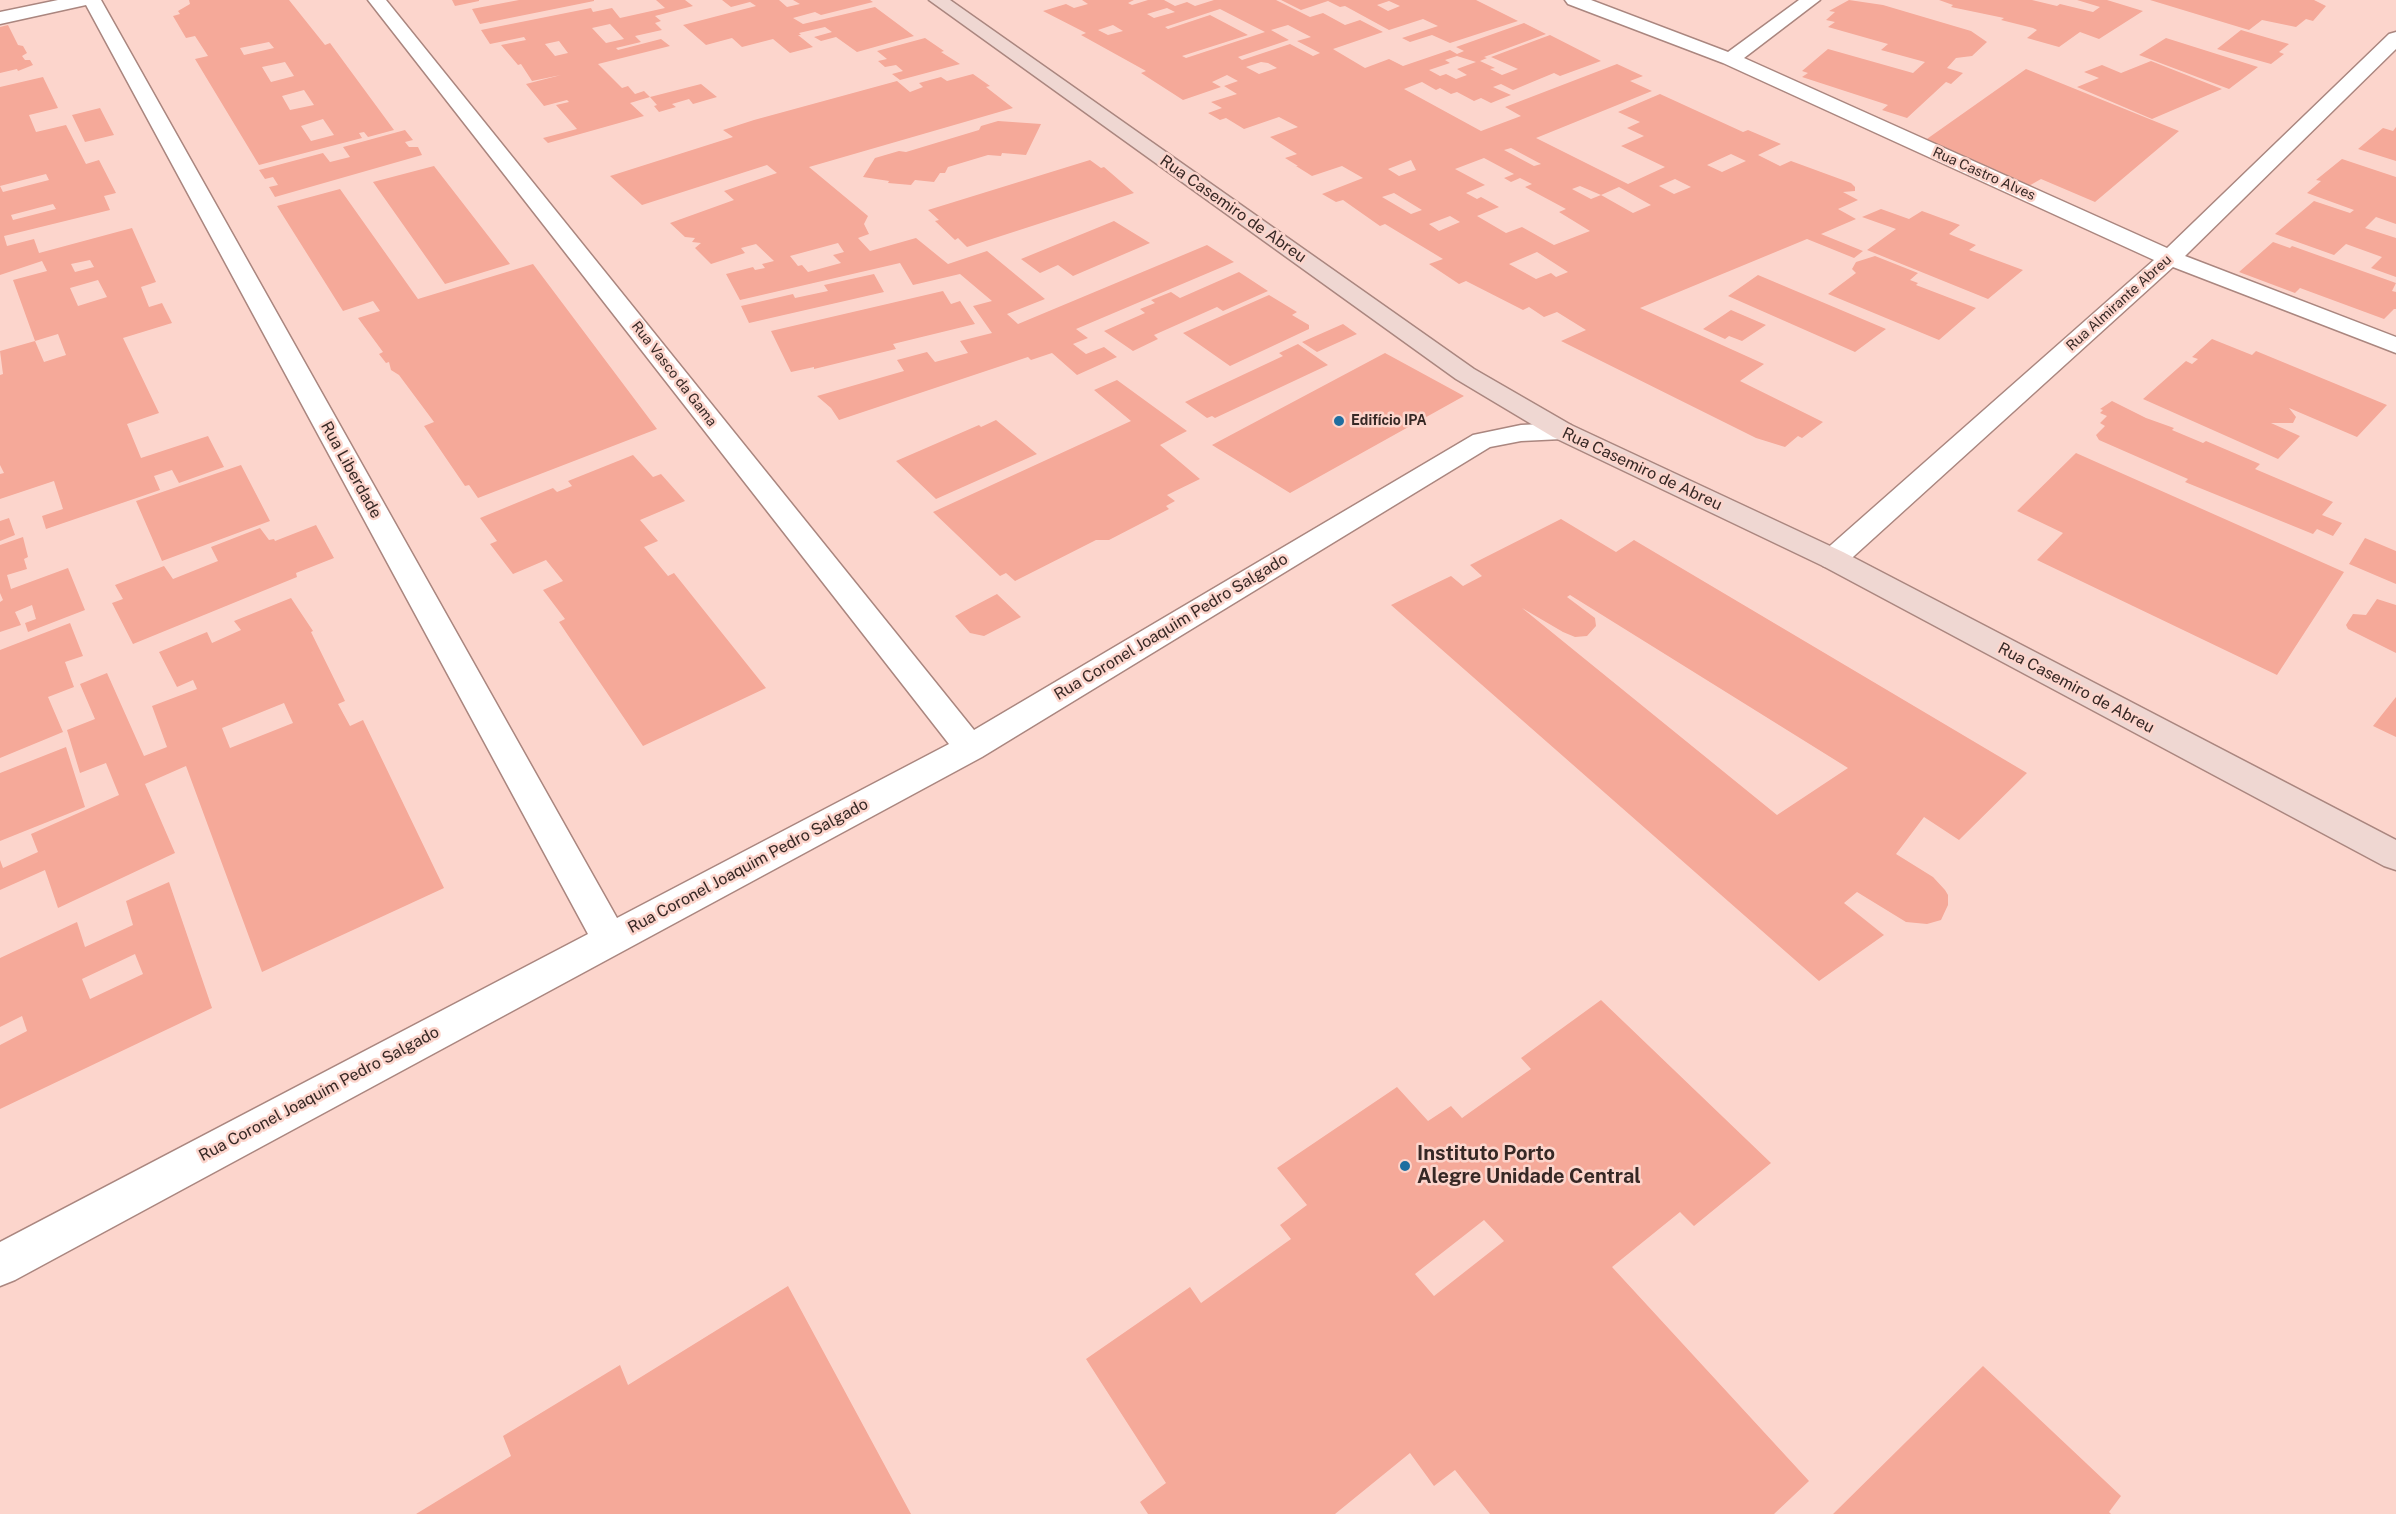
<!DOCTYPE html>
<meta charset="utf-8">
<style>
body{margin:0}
canvas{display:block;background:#fcd5cc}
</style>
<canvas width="2396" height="1514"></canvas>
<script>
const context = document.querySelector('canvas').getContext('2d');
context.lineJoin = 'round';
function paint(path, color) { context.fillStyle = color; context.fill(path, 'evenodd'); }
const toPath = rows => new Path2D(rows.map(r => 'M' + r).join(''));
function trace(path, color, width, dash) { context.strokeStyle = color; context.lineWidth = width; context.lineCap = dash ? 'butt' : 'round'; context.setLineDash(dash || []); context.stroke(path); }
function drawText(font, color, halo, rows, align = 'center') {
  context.font = font + ' "Public Sans",sans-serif'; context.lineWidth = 5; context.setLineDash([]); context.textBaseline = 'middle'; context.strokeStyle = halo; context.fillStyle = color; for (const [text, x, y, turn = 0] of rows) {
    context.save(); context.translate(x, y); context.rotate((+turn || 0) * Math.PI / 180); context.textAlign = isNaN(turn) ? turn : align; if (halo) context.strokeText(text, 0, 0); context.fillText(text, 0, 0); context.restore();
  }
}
paint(toPath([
 [189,0,289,0,325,45,330,43,394,130,368,137,364,132,359,133,362,138,259,165,195,59,208,56,195,36,186,38,173,16,180,14,178,11,190,4],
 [269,42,274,48,244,55,240,48],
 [285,62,294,76,271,82,262,67],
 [304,90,314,105,290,110,282,96],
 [323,119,334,135,311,141,301,126],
 [452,0,479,0,479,1,455,6],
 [519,0,594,0,594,1,480,24,472,9],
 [656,0,685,0,693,6,655,16,661,21,655,23,662,30,635,36,641,42,616,48,618,50,661,39,670,46,598,64,622,88,628,86,635,94,644,91,650,97,701,84,717,97,693,104,689,99,672,104,676,107,659,112,654,106,657,105,650,97,630,103,644,116,548,143,543,138,577,129,556,105,569,102,567,100,544,106,526,84,561,75,532,81,521,64,518,65,501,45,526,40,524,37,490,44,481,30,591,8,593,12,612,8,620,18,665,8],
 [610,24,624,39,606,43,592,28],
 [559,41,568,53,555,56,545,44],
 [722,0,779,0,787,7,800,4,793,0,870,0,873,2,821,15,815,12,793,18,803,24,875,7,914,36,857,52,836,37,821,41,814,37,832,32,825,27,799,33,801,35,798,35,813,47,790,53,773,39,742,47,732,38,706,45,683,25,756,6,750,2,731,7],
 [1082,0,1134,0,1128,3,1132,5,1148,0,1164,0,1175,6,1187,2,1195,6,1214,0,1276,0,1310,17,1323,13,1345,25,1360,20,1383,32,1333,49,1365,68,1389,59,1403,66,1450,50,1457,54,1464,51,1456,47,1524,23,1546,34,1484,57,1487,58,1480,61,1495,68,1490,69,1502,75,1518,69,1491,57,1550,35,1601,61,1560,76,1554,73,1513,90,1501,84,1493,87,1511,95,1491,103,1481,98,1474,101,1457,92,1451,94,1440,88,1436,90,1422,82,1404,89,1481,131,1521,116,1505,107,1617,64,1643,76,1630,81,1652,91,1536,138,1628,184,1665,167,1621,146,1644,136,1627,128,1640,122,1618,112,1660,94,1743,132,1748,130,1781,144,1758,155,1780,166,1791,161,1851,183,1855,187,1855,191,1843,192,1858,200,1838,209,1856,219,1821,234,1863,251,1854,258,1807,239,1640,308,1764,364,1740,381,1823,422,1802,438,1798,436,1785,447,1756,438,1561,341,1586,330,1557,312,1544,317,1529,307,1523,310,1466,281,1459,284,1429,264,1443,259,1385,224,1380,226,1343,200,1336,202,1322,194,1363,178,1342,166,1312,176,1296,166,1298,166,1285,158,1297,154,1270,137,1298,127,1279,117,1244,129,1226,118,1220,120,1208,113,1222,108,1211,102,1237,94,1224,86,1238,81,1227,75,1212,82,1221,87,1183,100,1141,73,1146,71,1081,35,1086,33,1043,11,1066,4,1074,8,1088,4],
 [1167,8,1175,12,1154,18,1147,14],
 [1220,9,1265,32,1186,58,1182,56,1248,35,1210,15,1168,29,1165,27],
 [1113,25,1123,31,1108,35,1098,30],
 [1288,25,1311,37,1297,41,1320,53,1313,56,1290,44,1242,60,1238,57,1289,40,1271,30],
 [1457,56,1476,62,1457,69,1467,75,1456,79,1446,74,1440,76,1429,70,1450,63,1445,60],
 [1261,62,1268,63,1277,68,1259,74,1246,67],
 [1511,148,1541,164,1534,166,1504,150],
 [1731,154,1746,161,1722,172,1707,165],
 [1484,158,1514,174,1504,178,1511,182,1520,178,1532,184,1525,187,1566,209,1559,212,1590,231,1554,245,1522,227,1506,233,1477,216,1499,207,1481,197,1477,199,1466,193,1485,185,1455,169],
 [1411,160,1416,170,1399,176,1388,169],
 [1675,179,1691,187,1674,194,1659,186],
 [1580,186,1601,195,1619,187,1651,205,1633,213,1601,195,1591,199,1572,189],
 [1394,193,1422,210,1411,214,1382,197],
 [1450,216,1460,222,1439,231,1429,224],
 [1537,252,1568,272,1556,277,1551,273,1536,279,1509,264],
 [1281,0,1476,0,1518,21,1450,43,1432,35,1410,42,1402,38,1438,26,1423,19,1389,30,1345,6,1340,7,1328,1,1301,10],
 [1389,1,1400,6,1388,11,1377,5],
 [1849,0,1883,5,1971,31,1987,42,1972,56,1956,58,1947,68,1963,73,1951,84,1946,82,1907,118,1882,110,1888,105,1802,77,1808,73,1802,71,1828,49,1913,73,1925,62,1881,50,1888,44,1828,27,1835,22,1826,20,1835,12,1829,11],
 [1939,0,2032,0,2057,6,2060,4,2093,12,2100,7,2077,0,2107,0,2143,11,2099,39,2080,32,2059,47,2027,38,2037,30,2033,28,2001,20,2004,18,1951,7,1953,5],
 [2150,0,2314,0,2326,6,2313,21,2306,19,2296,27,2262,20,2249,30],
 [8,25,18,45,23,46,27,53,22,56,25,60,30,60,33,65,18,71,17,69,0,73,0,27],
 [2241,30,2289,44,2279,52,2284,54,2271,64,2217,49],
 [925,38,944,51,941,52,960,64,900,80,892,74,903,71,896,65,885,67,878,61,887,59,877,51],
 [2166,38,2258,67,2229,89,2139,55],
 [2151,61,2222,89,2152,119,2077,87,2099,78,2084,72,2102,65,2121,73],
 [2026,69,2179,131,2095,202,2041,179,2027,187,1924,141],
 [973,74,990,86,986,87,1013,108,809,167,868,216,864,224,869,234,858,238,870,251,916,238,948,264,987,251,1045,299,1007,314,1018,324,1207,245,1234,262,1076,329,1088,338,1073,344,1086,354,1104,347,1117,357,1077,375,1052,353,1031,360,1028,357,839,420,831,408,817,396,904,371,897,360,927,352,935,362,968,353,960,341,992,333,973,306,992,301,960,274,913,285,900,263,740,300,726,274,753,267,755,270,765,268,762,264,774,261,756,244,741,248,745,253,711,264,695,248,701,243,692,242,695,238,685,237,670,223,734,200,724,191,777,173,767,165,642,205,610,176,733,137,723,130,754,120,897,81,910,92,923,87,919,83,941,77,947,81],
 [838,243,844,252,833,255,841,263,808,272,802,265,798,266,790,256],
 [43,77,58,108,29,115,36,132,66,125,86,164,99,160,116,193,104,196,110,210,4,236,7,246,34,239,39,253,132,228,156,282,141,287,149,307,162,303,172,323,123,338,159,413,127,424,141,458,208,436,224,467,179,483,172,470,154,476,160,490,46,529,42,516,63,509,54,481,0,499,0,474,4,473,0,465,0,375,3,374,0,351,35,341,44,362,66,355,58,334,35,341,13,280,47,271,42,261,0,275,0,87],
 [46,174,49,180,3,192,0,186],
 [53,204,56,209,13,220,11,215],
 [90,260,94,267,75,272,71,264],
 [98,280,107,297,78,306,70,288],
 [100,108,114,135,85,142,72,115],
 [998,121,1041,124,1026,155,1002,153,1001,156,988,155,948,167,945,173,940,173,934,182,915,180,911,185,888,183,889,181,863,177,875,158,899,151,906,152,979,130,981,126],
 [2396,127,2396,161,2358,149,2383,128,2393,131],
 [405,130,413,140,405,142,409,147,418,147,422,155,275,197,269,187,278,185,273,177,265,179,259,170,323,153,330,162,350,157,343,147],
 [2342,159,2396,177,2396,224,2376,217,2365,228,2396,238,2396,277,2371,268,2382,257,2346,244,2334,255,2275,234,2314,201,2350,213,2354,210,2307,193,2321,181,2316,180],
 [1090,160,1101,168,1104,167,1134,193,967,247,958,238,955,240,935,221,939,220,928,210],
 [434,166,510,264,445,284,373,182],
 [340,189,418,299,533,264,657,429,478,498,469,485,465,486,424,426,434,422,399,375,391,370,389,362,386,363,379,354,383,352,358,318,380,311,373,301,343,311,277,206],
 [1881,209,1909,219,1922,211,1960,225,1949,234,1976,245,1969,250,2023,270,1988,299,1867,250,1896,229,1862,217],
 [1114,221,1150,243,1073,276,1058,265,1040,273,1021,259],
 [2273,242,2290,248,2292,246,2396,283,2392,291,2396,292,2396,309,2394,309,2384,319,2300,288,2295,293,2239,272],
 [1875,256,1918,273,1910,280,1918,283,1916,285,1976,308,1939,340,1828,294,1856,273,1852,269,1856,262],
 [1239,272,1268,291,1223,311,1217,307,1154,335,1158,339,1133,351,1104,331,1145,313,1140,309,1155,303,1151,300,1171,292,1180,298],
 [874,274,884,292,749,323,741,306,793,294,795,298,828,291,824,285],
 [1758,275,1886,329,1855,352,1728,296],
 [943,291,951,304,960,301,975,324,893,344,896,349,814,369,814,367,791,372,771,331],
 [1269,295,1297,312,1292,315,1309,325,1309,329,1230,366,1183,333],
 [1731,310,1766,325,1742,341,1729,336,1725,339,1703,329],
 [1343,324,1357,334,1317,352,1302,342],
 [2212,339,2252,355,2256,351,2387,405,2357,437,2289,408,2296,417,2293,423,2271,423,2300,436,2278,459,2143,399,2186,361,2192,364,2198,359,2192,357],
 [1298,344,1328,365,1215,418,1212,416,1207,418,1185,402,1283,356,1279,353],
 [1385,353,1464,396,1290,493,1212,445],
 [1117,380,1187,431,1160,445,1200,479,1167,495,1175,501,1166,506,1169,509,1109,540,1096,540,1015,581,1006,573,1000,576,933,512,1131,421,1094,390],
 [2112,401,2146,418,2174,428,2172,430,2203,443,2206,441,2260,464,2255,469,2333,502,2322,515,2342,523,2333,536,2317,529,2313,534,2185,482,2188,479,2099,440,2096,435,2105,426,2100,423,2107,416,2100,413,2103,410,2100,409],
 [996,420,1037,454,936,499,896,461,979,425,981,427],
 [2076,453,2344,572,2277,675,2037,560,2063,533,2017,511],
 [633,455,653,477,661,474,685,501,640,520,658,541,644,547,668,576,674,573,766,688,643,746,559,622,565,619,543,590,563,581,546,560,513,574,490,544,497,541,480,518,553,488,557,492,572,486,568,481],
 [241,465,270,521,162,561,136,501],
 [9,518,15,535,0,541,0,521],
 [1561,519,1616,552,1634,540,2027,773,1959,840,1924,817,1896,854,1933,877,1945,890,1948,895,1948,905,1941,920,1927,924,1906,922,1857,892,1844,903,1884,935,1819,981,1391,605,1451,576,1463,586,1482,576,1470,565],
 [1570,595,1848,768,1777,815,1522,608,1563,632,1575,637,1587,636,1596,626,1595,618,1567,597],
 [316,525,334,558,296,573,297,577,133,644,112,603,123,599,115,585,164,566,173,579,218,561,211,547,260,528,269,540,274,539,275,541],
 [23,537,28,557,24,559,27,569,7,575,11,589,68,568,85,610,28,632,25,623,36,619,32,605,15,612,21,625,0,632,0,602,3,600,0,593,0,545],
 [2365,538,2396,551,2396,584,2349,564],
 [997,594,1021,617,984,636,970,633,955,616],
 [291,598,313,631,311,632,345,701,338,704,350,726,363,720,444,888,262,972,186,766,145,784,175,853,58,908,45,870,0,890,0,860,3,868,38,852,31,834,119,795,106,763,80,773,67,730,95,719,80,684,107,673,144,756,167,747,152,706,197,689,193,680,177,687,159,652,207,632,212,643,241,630,234,621],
 [284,703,293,723,230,748,222,728],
 [2377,599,2396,605,2396,653,2348,629,2346,625,2353,614,2366,615],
 [70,623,83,656,65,662,74,687,48,697,63,732,0,758,0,650],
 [2396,697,2396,737,2373,726],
 [66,747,85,807,0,841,0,773],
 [169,882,212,1008,0,1109,0,1045,27,1031,22,1016,0,1027,0,958,77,922,85,947,133,925,126,901],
 [135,954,143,974,90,999,82,979],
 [1601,1000,1771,1163,1694,1226,1680,1212,1612,1267,1809,1481,1774,1514,1490,1514,1455,1470,1434,1486,1410,1453,1335,1514,1148,1514,1140,1502,1166,1483,1086,1359,1190,1287,1201,1303,1291,1239,1280,1225,1307,1205,1277,1168,1397,1087,1428,1121,1451,1106,1462,1118,1531,1069,1521,1058],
 [1484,1220,1504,1241,1434,1296,1415,1274],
 [788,1286,911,1514,416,1514,511,1456,503,1436,620,1365,628,1385],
 [1983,1366,2121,1496,2109,1512,2111,1514,1833,1514]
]), '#f5a999');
const street = toPath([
 [58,0,101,0,617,918,949,744,368,0,386,0,974,730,1473,435,1521,425,1562,423,1571,425,1575,431,1571,437,1562,439,1521,441,1490,447,982,757,15,1280,0,1286,0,1242,588,934,86,5,0,24,0,12,58,0],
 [1565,0,1591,0,1728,52,1799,0,1820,0,1744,58,2167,248,2389,34,2396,32,2396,49,2185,256,2396,337,2396,353,2173,267,1843,566,1833,569,1823,566,1818,559,1823,552,2154,260,1723,63,1568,4,1565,0]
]);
const secondary = toPath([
 [929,0,950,0,1474,369,1571,425,1843,552,2396,840,2396,870,2384,866,1823,566,1553,437,1456,379,929,0]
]);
trace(street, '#aa867f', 3);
trace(secondary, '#aa867f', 3);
paint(street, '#fff');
paint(secondary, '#efd7d2');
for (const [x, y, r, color] of [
 [1339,421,6,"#1f6ea0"],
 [1405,1166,6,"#1f6ea0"]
]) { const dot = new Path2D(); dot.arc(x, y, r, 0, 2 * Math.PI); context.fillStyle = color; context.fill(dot); trace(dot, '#fcd5cc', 2); }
drawText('14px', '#362825', '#fcd5cc', [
 ["Rua Castro Alves",1984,174,24],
 ["Rua Almirante Abreu",2119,303,-42],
 ["Rua Vasco da Gama",674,374,52]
]);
drawText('bold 14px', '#362825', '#fcd5cc', [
 ["Edifício IPA",1351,421]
], 'left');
drawText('16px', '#362825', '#fcd5cc', [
 ["Rua Casemiro de Abreu",1233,209,35],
 ["Rua Casemiro de Abreu",1642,469,25],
 ["Rua Liberdade",351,470,61],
 ["Rua Coronel Joaquim Pedro Salgado",1171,627,-31],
 ["Rua Casemiro de Abreu",2076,688,28],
 ["Rua Coronel Joaquim Pedro Salgado",748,866,-28],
 ["Rua Coronel Joaquim Pedro Salgado",319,1094,-28]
]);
drawText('bold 20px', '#362825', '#fcd5cc', [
 ["Instituto Porto",1417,1154],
 ["Alegre Unidade Central",1417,1177]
], 'left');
</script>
